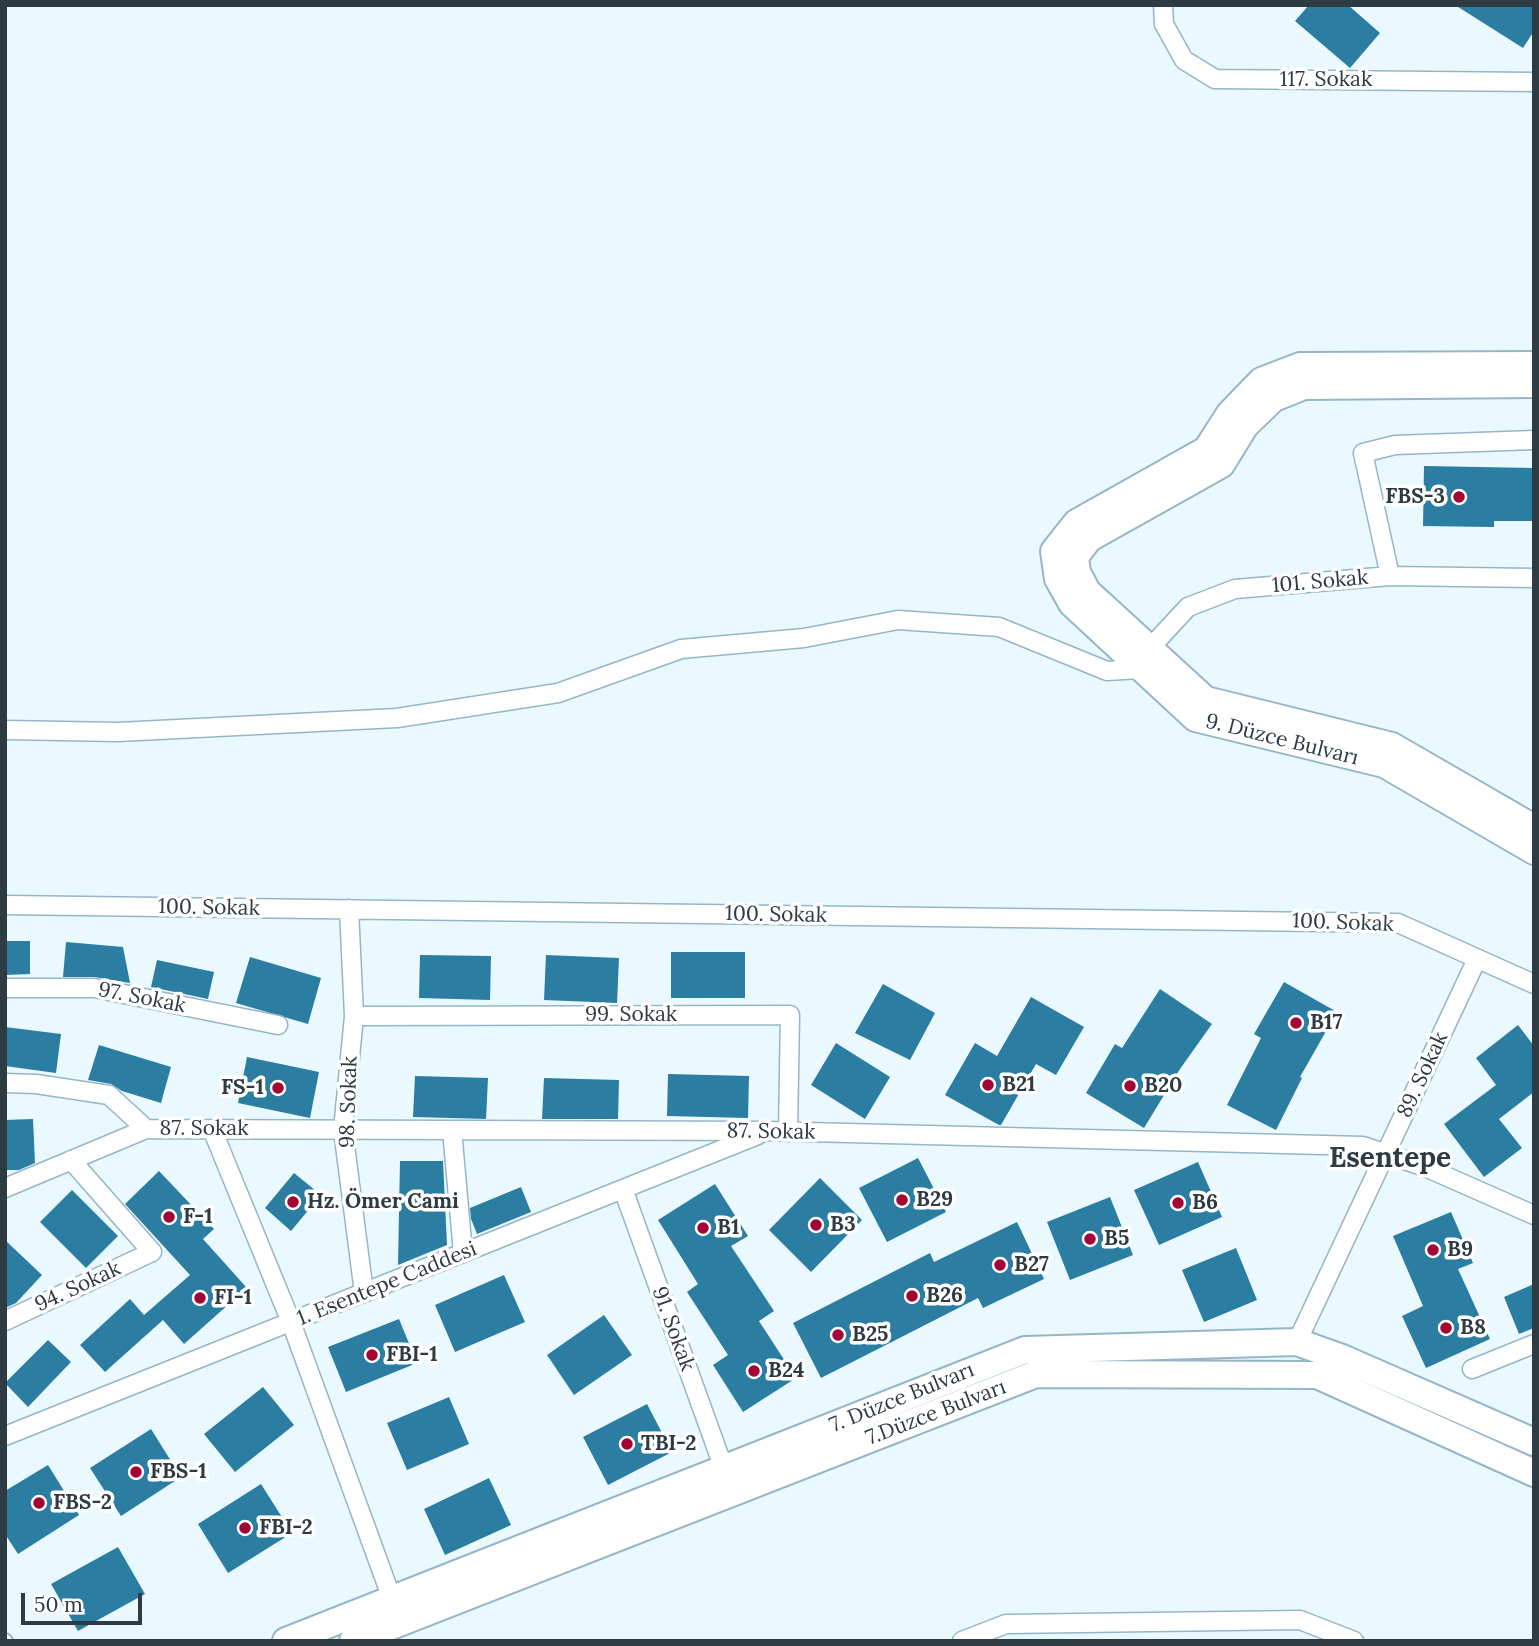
<!DOCTYPE html>
<meta charset="utf-8">
<style>
body{margin:0}
#map{position:relative;width:1539px;height:1646px;overflow:hidden;background:#eaf8ff;font-family:Lora,serif}
canvas{display:block}
.frame{position:absolute;inset:0;border:7px solid #2e3b43;pointer-events:none}
.scale{position:absolute;left:21px;top:1593px;width:121px;height:32px;box-sizing:border-box;border:4px solid #2e3b43;border-top:0;padding-left:9px;font-size:21px;line-height:24px;white-space:nowrap;color:#2e3b43;-webkit-text-stroke:5px #fff;paint-order:stroke}
</style>
<div id="map">
<canvas width="1539" height="1646"></canvas>
<div class="frame"></div>
<div class="scale">50 m</div>
</div>
<script>
const context = document.querySelector('canvas').getContext('2d');
context.lineJoin = 'round';
function paint(path, color) { context.fillStyle = color; context.fill(path, 'evenodd'); }
const toPath = rows => new Path2D(rows.map(r => 'M' + r).join(''));
function trace(path, color, width, dash) { context.strokeStyle = color; context.lineWidth = width; context.lineCap = dash ? 'butt' : 'round'; context.setLineDash(dash || []); context.stroke(path); }
function drawText(font, color, halo, rows, align = 'center') {
  context.font = font + ' Lora,serif'; context.lineWidth = 7; context.setLineDash([]); context.textBaseline = 'middle'; context.strokeStyle = halo; context.fillStyle = color; for (const [text, x, y, turn = 0] of rows) {
    context.save(); context.translate(x, y); context.rotate((+turn || 0) * Math.PI / 180); context.textAlign = isNaN(turn) ? turn : align; if (halo) context.strokeText(text, 0, 0); context.fillText(text, 0, 0); context.restore();
  }
}
paint(toPath([
 [1309,5,1348,5,1380,33,1350,68,1295,21],
 [1455,5,1534,5,1534,31,1523,48],
 [1424,466,1534,468,1534,521,1494,521,1494,527,1423,526],
 [5,941,30,941,30,974,5,975],
 [66,942,123,947,130,983,94,977,63,977],
 [671,952,745,952,745,998,671,998],
 [420,955,491,956,490,1000,419,998],
 [546,955,619,958,617,1003,544,1000],
 [250,957,321,978,308,1024,236,1003],
 [157,960,214,972,208,999,151,987],
 [1284,982,1337,1012,1300,1077,1302,1078,1276,1130,1227,1105,1261,1038,1254,1034],
 [883,984,935,1013,910,1060,855,1033],
 [1160,989,1212,1024,1180,1069,1144,1128,1086,1093,1115,1044,1122,1048],
 [1031,997,1084,1027,1056,1075,1036,1064,1001,1125,999,1125,945,1095,975,1043,997,1056],
 [1518,1025,1534,1046,1534,1092,1499,1119,1522,1148,1484,1177,1444,1124,1496,1085,1476,1058],
 [5,1027,61,1034,56,1073,5,1066],
 [836,1043,890,1077,865,1119,811,1085],
 [99,1045,171,1067,161,1103,122,1091,111,1084,88,1080],
 [247,1057,319,1072,310,1118,238,1103],
 [668,1074,749,1076,748,1118,667,1116],
 [415,1076,488,1078,486,1119,413,1117],
 [544,1078,619,1080,618,1119,542,1119],
 [33,1119,35,1163,19,1170,5,1170,5,1120],
 [918,1158,946,1212,887,1242,859,1188],
 [400,1161,443,1161,447,1245,398,1265],
 [1198,1162,1222,1217,1159,1245,1134,1190],
 [159,1171,214,1229,203,1239,247,1288,184,1344,163,1320,105,1372,80,1345,130,1299,144,1315,190,1275,125,1204],
 [294,1173,321,1195,291,1231,265,1208],
 [820,1178,862,1220,811,1272,769,1230],
 [715,1184,748,1236,731,1246,774,1311,759,1321,796,1378,743,1412,713,1365,728,1355,687,1292,698,1284,658,1220],
 [521,1187,531,1212,477,1234,471,1219,470,1208],
 [72,1190,118,1236,86,1268,40,1222],
 [1110,1197,1133,1255,1070,1280,1047,1222],
 [1451,1212,1473,1263,1458,1269,1490,1339,1426,1368,1402,1316,1423,1306,1393,1236],
 [1017,1222,1044,1279,983,1308,978,1298,821,1378,793,1323,930,1253,934,1262],
 [5,1240,42,1275,16,1303,5,1308],
 [1236,1248,1257,1300,1204,1322,1182,1270],
 [504,1275,525,1322,455,1352,435,1305],
 [1534,1284,1534,1328,1519,1334,1504,1297],
 [604,1315,632,1355,574,1395,547,1355],
 [399,1319,417,1363,346,1392,328,1347],
 [48,1340,71,1362,28,1407,5,1383],
 [263,1387,294,1425,235,1472,204,1434],
 [449,1397,469,1444,407,1470,387,1423],
 [647,1404,672,1452,608,1485,583,1437],
 [151,1429,181,1477,121,1516,90,1468],
 [48,1465,79,1515,18,1554,5,1534,5,1491],
 [489,1478,511,1525,445,1555,424,1509],
 [261,1484,292,1533,228,1573,198,1524],
 [118,1547,145,1594,78,1631,51,1584]
]), '#2b7da1');
const pedestrian = toPath([
 [5,1640,6,1641]
]);
const minor = toPath([
 [1163,5,1164,24,1184,60,1215,79,1534,82],
 [1390,576,1363,453,1395,445,1534,440],
 [5,730,118,732,397,718,558,693,681,649,804,638,898,620,999,627,1107,671,1141,669,1150,648,1188,607,1235,589,1390,576,1534,578],
 [5,905,1398,923,1534,984],
 [349,909,354,1016,343,1130,364,1293],
 [5,988,94,988,278,1025],
 [354,1016,790,1015,788,1132],
 [5,1083,36,1084,109,1095,146,1129],
 [212,1129,291,1322,392,1599],
 [452,1130,463,1253],
 [5,1188,146,1129,768,1131,1363,1146,1425,1167,1534,1215],
 [623,1189,724,1469],
 [5,1321,152,1252,71,1160],
 [1297,1342,1477,959],
 [1472,1369,1534,1344],
 [5,1436,758,1135],
 [962,1641,1006,1624,1300,1620,1354,1641]
]);
const secondary = toPath([
 [1534,364,1300,365,1261,380,1229,413,1206,449,1076,522,1053,551,1057,579,1071,604,1195,719,1384,765,1534,852],
 [1534,385,1304,387,1274,399,1246,426,1222,465,1090,539,1076,557,1078,572,1088,591,1206,699,1392,745,1534,827]
]);
const primary = toPath([
 [286,1641,1025,1350,1297,1342,1342,1358,1534,1442],
 [353,1641,1036,1374,1317,1375,1534,1473]
]);
trace(pedestrian, '#95b6c7', 16);
trace(minor, '#95b6c7', 21);
trace(secondary, '#95b6c7', 28);
trace(primary, '#95b6c7', 30);
trace(pedestrian, '#fff', 12);
trace(minor, '#fff', 18);
trace(secondary, '#fff', 24);
trace(primary, '#fff', 26);
for (const [x, y, r, color] of [
 [1459,497,7,"#a30537"],
 [1296,1023,7,"#a30537"],
 [988,1085,7,"#a30537"],
 [1130,1086,7,"#a30537"],
 [278,1088,7,"#a30537"],
 [902,1200,7,"#a30537"],
 [293,1202,7,"#a30537"],
 [1178,1203,7,"#a30537"],
 [169,1217,7,"#a30537"],
 [816,1225,7,"#a30537"],
 [703,1228,7,"#a30537"],
 [1090,1239,7,"#a30537"],
 [1433,1250,7,"#a30537"],
 [1000,1265,7,"#a30537"],
 [912,1296,7,"#a30537"],
 [200,1298,7,"#a30537"],
 [1446,1328,7,"#a30537"],
 [838,1335,7,"#a30537"],
 [372,1355,7,"#a30537"],
 [754,1371,7,"#a30537"],
 [627,1444,7,"#a30537"],
 [136,1472,7,"#a30537"],
 [39,1503,7,"#a30537"],
 [245,1528,7,"#a30537"]
]) { const dot = new Path2D(); dot.arc(x, y, r, 0, 2 * Math.PI); context.fillStyle = color; context.fill(dot); trace(dot, '#fff', 2.5); }
drawText('21px', '#2e3b43', '#fff', [
 ["117. Sokak",1326,80],
 ["101. Sokak",1320,582,-5],
 ["9. Düzce Bulvarı",1282,740,14],
 ["100. Sokak",209,908,1],
 ["100. Sokak",776,915,1],
 ["100. Sokak",1343,923,2],
 ["97. Sokak",142,998,11],
 ["99. Sokak",631,1015],
 ["89. Sokak",1423,1075,-65],
 ["98. Sokak",349,1102,-88],
 ["87. Sokak",204,1129],
 ["87. Sokak",771,1132,1],
 ["1. Esentepe Caddesi",387,1284,-22],
 ["94. Sokak",78,1287,-25],
 ["91. Sokak",673,1329,70],
 ["7. Düzce Bulvarı",902,1398,-22],
 ["7.Düzce Bulvarı",936,1413,-21]
]);
drawText('bold 21px', '#2e3b43', '#fff', [
 ["FBS-3",1445,497,"right"],
 ["B17",1310,1023],
 ["B21",1002,1085],
 ["B20",1144,1086],
 ["FS-1",264,1088,"right"],
 ["B29",916,1200],
 ["Hz. Ömer Cami",307,1202],
 ["B6",1192,1203],
 ["F-1",183,1217],
 ["B3",830,1225],
 ["B1",717,1228],
 ["B5",1104,1239],
 ["B9",1447,1250],
 ["B27",1014,1265],
 ["B26",926,1296],
 ["FI-1",214,1298],
 ["B8",1460,1328],
 ["B25",852,1335],
 ["FBI-1",386,1355],
 ["B24",768,1371],
 ["TBI-2",641,1444],
 ["FBS-1",150,1472],
 ["FBS-2",53,1503],
 ["FBI-2",259,1528]
], 'left');
drawText('bold 28px', '#2e3b43', '#fff', [
 ["Esentepe",1390,1159]
]);
</script>
